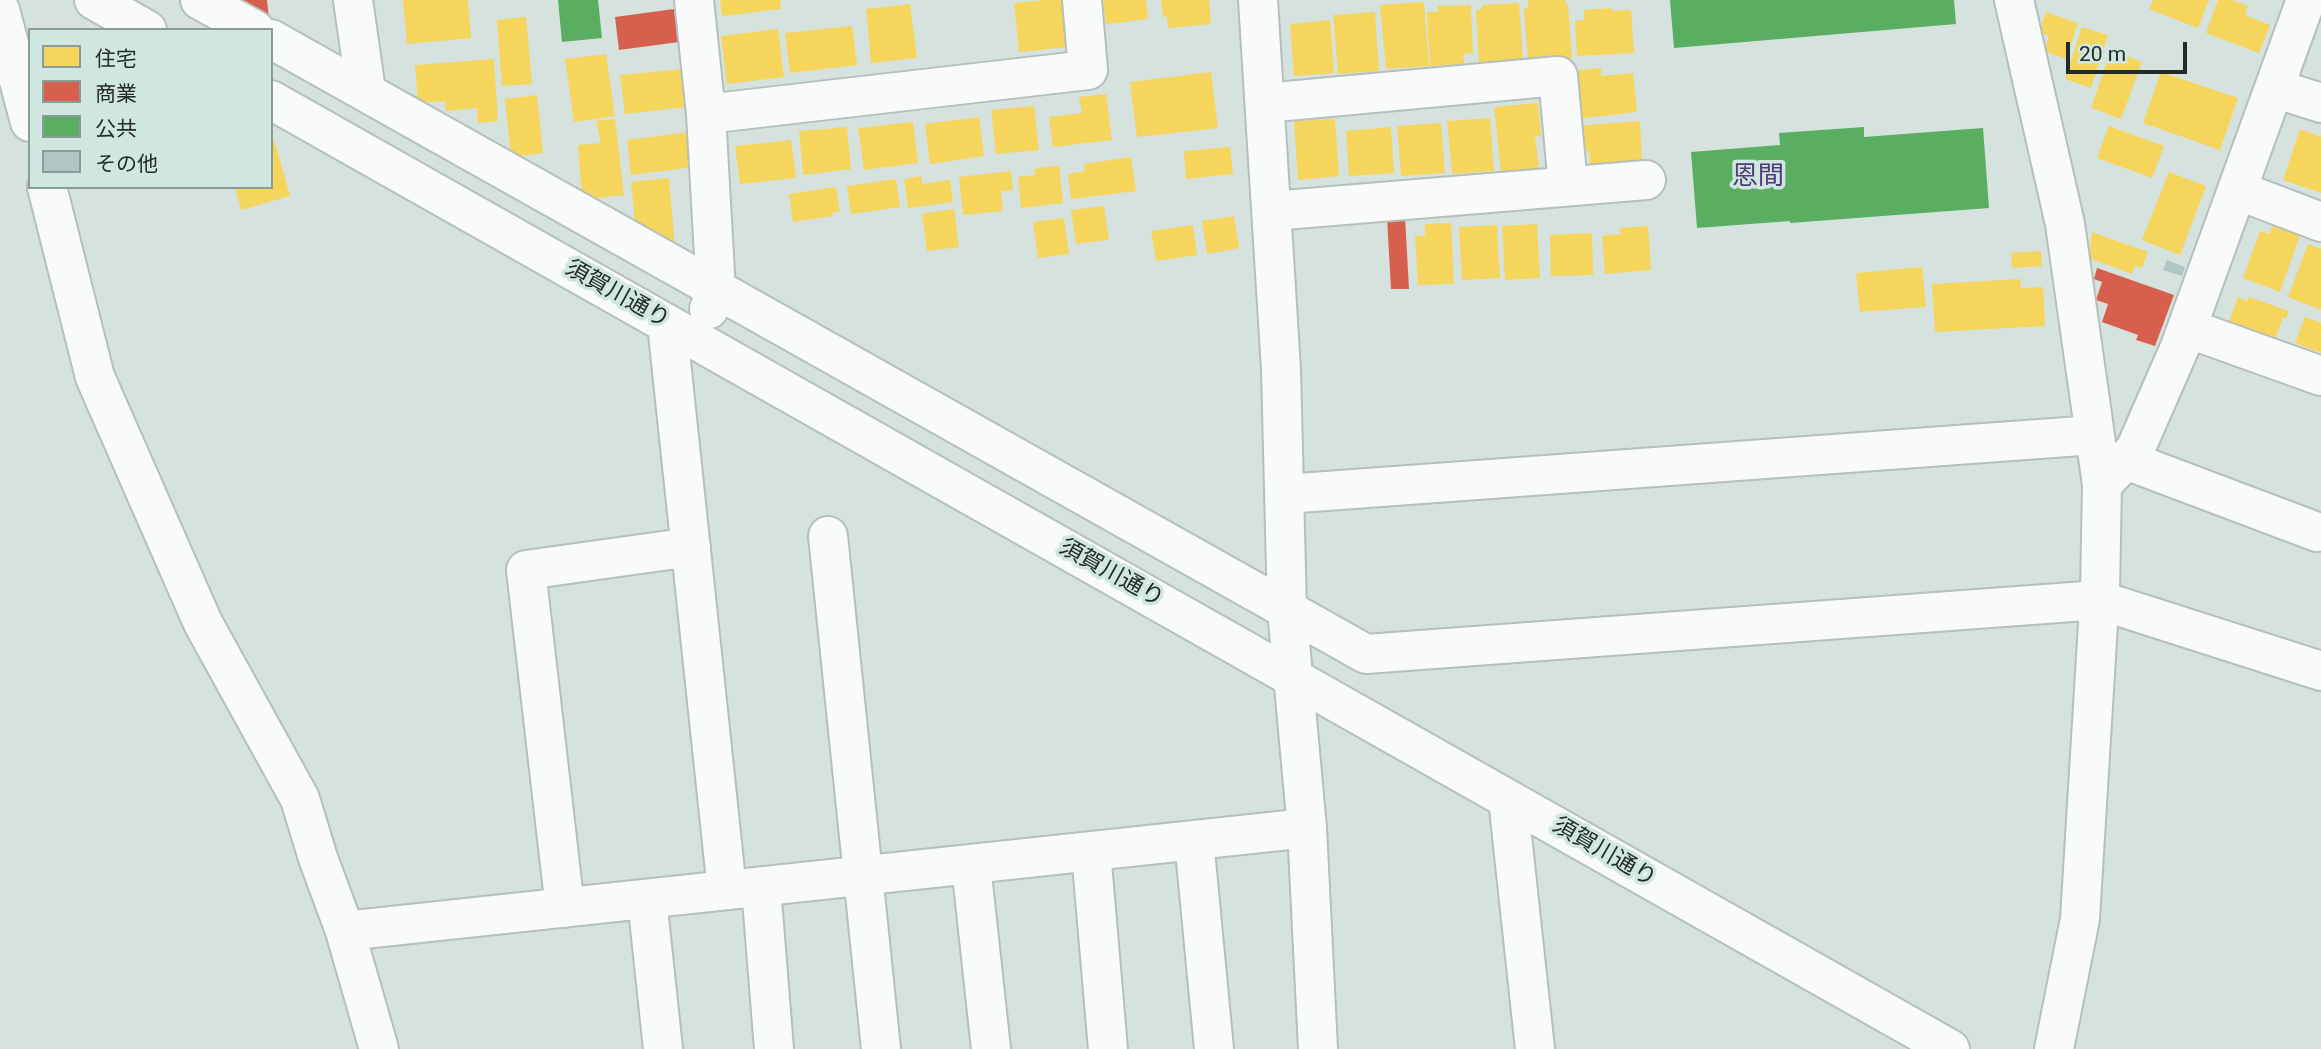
<!DOCTYPE html>
<meta charset="utf-8">
<style>
body{margin:0}
#map{position:relative;width:2321px;height:1049px;overflow:hidden;background:#d5e2de;font-family:Roboto,"Noto Sans JP",sans-serif}
canvas{display:block}
.legend{position:absolute;left:28px;top:28px;width:245px;height:161px;box-sizing:border-box;background:#d0e7e1;border:2px solid #8a9c97;margin:0;padding:9px 12px;list-style:none;font-size:21px;color:#222b29}
.legend li{display:flex;align-items:center;gap:14px;height:35px}
.legend b{width:35px;border:2px solid #8a9c97}
.scale{position:absolute;left:2066px;top:42px;width:121px;height:32px;box-sizing:border-box;border:4px solid #222b29;border-top:0;padding-left:9px;font-size:21px;line-height:24px;white-space:nowrap;color:#222b29;-webkit-text-stroke:5px #d0e7e1;paint-order:stroke}
</style>
<div id="map">
<canvas width="2321" height="1049"></canvas>
<ul class="legend">
<li><b style="height:19px;background:#f6d55c"></b>住宅</li>
<li><b style="height:19px;background:#d6604d"></b>商業</li>
<li><b style="height:19px;background:#5aae61"></b>公共</li>
<li><b style="height:19px;background:#b2c5c5"></b>その他</li>
</ul>
<div class="scale">20 m</div>
</div>
<script>
const context = document.querySelector('canvas').getContext('2d');
context.lineJoin = 'round';
function paint(path, color) { context.fillStyle = color; context.fill(path, 'evenodd'); }
const toPath = rows => new Path2D(rows.map(r => 'M' + r).join(''));
function trace(path, color, width, dash) { context.strokeStyle = color; context.lineWidth = width; context.lineCap = dash ? 'butt' : 'round'; context.setLineDash(dash || []); context.stroke(path); }
function drawText(font, color, halo, rows, align = 'center') {
  context.font = font + ' Roboto,"Noto Sans JP",sans-serif'; context.lineWidth = 7; context.setLineDash([]); context.textBaseline = 'middle'; context.strokeStyle = halo; context.fillStyle = color; for (const [text, x, y, turn = 0] of rows) {
    context.save(); context.translate(x, y); context.rotate((+turn || 0) * Math.PI / 180); context.textAlign = isNaN(turn) ? turn : align; if (halo) context.strokeText(text, 0, 0); context.fillText(text, 0, 0); context.restore();
  }
}
paint(toPath([
 [403,0,468,0,471,38,407,44],
 [720,0,780,0,781,9,722,16],
 [1045,0,1062,0,1067,47,1019,52,1014,3],
 [1103,0,1146,0,1148,19,1106,24],
 [1161,0,1209,0,1211,24,1168,28,1167,16,1163,17],
 [1528,0,1565,0,1566,4,1568,4,1572,58,1528,61,1524,8,1528,8],
 [2153,0,2209,0,2198,28,2149,9],
 [2218,0,2232,0,2248,6,2245,15,2270,25,2259,53,2206,33],
 [1424,2,1429,66,1386,69,1380,5],
 [1519,3,1523,60,1479,62,1476,10,1482,9,1482,5],
 [910,4,917,58,871,63,866,9],
 [1471,5,1473,53,1463,54,1464,64,1430,66,1427,12,1438,12,1438,6],
 [1612,8,1613,11,1631,10,1634,53,1577,56,1575,21,1584,20,1584,10],
 [1375,12,1379,71,1338,74,1333,15],
 [2046,12,2078,23,2066,59,2044,51,2049,36,2039,32],
 [526,17,532,84,502,86,497,20],
 [1330,20,1334,73,1294,76,1290,24],
 [852,26,857,65,790,73,785,33],
 [2082,27,2108,35,2091,88,2065,79],
 [778,29,784,77,727,84,721,36],
 [2111,50,2142,62,2121,119,2091,108],
 [606,54,615,116,574,122,565,59],
 [494,59,498,121,478,123,477,108,446,111,445,101,418,103,415,65],
 [1601,68,1601,76,1633,73,1637,112,1576,119,1572,71],
 [682,69,686,107,625,114,620,75],
 [1211,72,1218,128,1137,137,1130,82],
 [2161,72,2238,98,2220,150,2143,123],
 [1106,94,1112,140,1053,147,1049,117,1082,113,1079,97],
 [537,95,543,153,511,157,505,99],
 [1538,103,1541,136,1535,136,1539,169,1501,172,1494,107],
 [1034,106,1039,150,996,154,991,110],
 [979,117,984,156,930,164,925,124],
 [1490,118,1494,171,1452,174,1447,121],
 [615,119,624,195,591,199,582,195,578,145,601,143,596,121],
 [1335,119,1339,176,1298,180,1294,121],
 [1640,121,1642,162,1590,166,1589,151,1580,152,1577,126],
 [913,122,918,163,864,170,858,128],
 [1441,123,1445,173,1401,176,1397,126],
 [2109,126,2164,146,2152,178,2097,158],
 [847,127,851,169,803,175,799,131],
 [1391,127,1394,173,1349,176,1346,131],
 [2300,129,2321,137,2321,193,2283,180],
 [689,132,693,167,631,175,627,140],
 [271,140,275,142,290,196,241,210,235,187,271,187],
 [791,140,796,178,740,184,735,146],
 [1230,147,1233,174,1186,179,1184,151],
 [1131,157,1136,191,1071,199,1068,174,1085,171,1084,164],
 [1059,165,1063,203,1021,208,1018,177,1035,175,1034,169],
 [1011,171,1013,190,1001,191,1003,211,963,215,959,177],
 [2169,172,2206,186,2180,255,2142,240],
 [921,176,922,184,950,180,953,202,908,208,904,179],
 [669,178,675,247,635,223,631,182],
 [896,179,900,207,851,214,847,186],
 [836,187,840,211,832,213,833,216,793,222,789,194],
 [1104,206,1109,240,1076,244,1071,210],
 [954,209,959,247,927,251,922,214],
 [1234,216,1239,248,1207,254,1202,221],
 [2276,217,2303,226,2280,292,2243,278,2260,231,2269,234],
 [1064,218,1069,254,1038,258,1033,222],
 [1451,223,1454,284,1418,285,1415,236,1425,236,1425,224],
 [1537,224,1540,278,1505,280,1502,226],
 [1193,225,1197,255,1156,261,1151,231],
 [1497,225,1500,278,1462,280,1459,227],
 [1648,226,1651,270,1605,274,1602,236,1621,234,1620,228],
 [2092,232,2148,252,2142,268,2135,266,2132,274,2089,258],
 [1592,233,1593,275,1551,276,1550,235],
 [2308,244,2321,249,2321,310,2288,297],
 [2041,251,2042,266,2012,268,2011,253],
 [1922,267,1926,307,1860,312,1856,273],
 [2020,279,2021,288,2043,287,2045,326,1935,332,1932,284],
 [2238,297,2247,301,2249,297,2289,311,2286,319,2283,317,2275,339,2229,322],
 [2305,317,2321,323,2321,353,2295,343]
]), '#f6d55c');
paint(toPath([
 [233,0,267,0,269,19],
 [674,9,679,42,619,50,615,17],
 [1405,217,1409,289,1391,289,1387,218],
 [2097,268,2174,295,2155,346,2136,340,2138,335,2102,322,2108,304,2096,300,2102,282,2094,279]
]), '#d6604d');
paint(toPath([
 [558,0,598,0,602,38,562,42],
 [1670,0,1954,0,1956,24,1674,48],
 [1864,127,1864,137,1983,128,1989,208,1790,223,1790,221,1697,228,1691,152,1780,145,1779,133]
]), '#5aae61');
paint(toPath([
 [2167,260,2185,267,2182,276,2163,270]
]), '#b2c5c5');
const minor = toPath([
 [94,0,147,30],
 [200,0,255,30],
 [353,0,366,91],
 [694,0,706,114,716,291,709,309],
 [1258,0,1281,369,1287,610,1307,828,1318,1049],
 [2014,0,2065,224,2102,485,2100,591,2080,919,2054,1049],
 [0,10,30,122],
 [271,39,1366,654,2099,600,2321,671],
 [2274,88,2321,103],
 [271,100,1950,1049],
 [1265,103,1558,76,1568,186],
 [706,114,1088,70,1082,0],
 [47,187,95,377,203,623,300,799,318,858,345,931,379,1049],
 [2237,190,2321,222],
 [1272,211,1646,180],
 [667,324,727,890],
 [2187,328,2321,376],
 [2126,460,2317,532],
 [2102,485,2135,450,2180,347,2306,0],
 [1285,494,2094,435],
 [828,536,881,1049],
 [1508,799,1535,1049],
 [1194,840,1214,1049],
 [1091,852,1108,1049],
 [971,865,991,1049],
 [761,887,774,1049],
 [647,899,663,1049],
 [565,908,526,570,691,547],
 [345,931,1307,828]
]);
trace(minor, '#b5bfbc', 42);
trace(minor, '#f9fbfa', 38);
drawText('23px', '#222b29', '#d0e7e1', [
 ["須賀川通り",617,295,29],
 ["須賀川通り",1111,574,29],
 ["須賀川通り",1604,853,30]
]);
drawText('26px', '#4e3b77', '#d0e7e1', [
 ["恩間",1758,177]
]);
</script>
